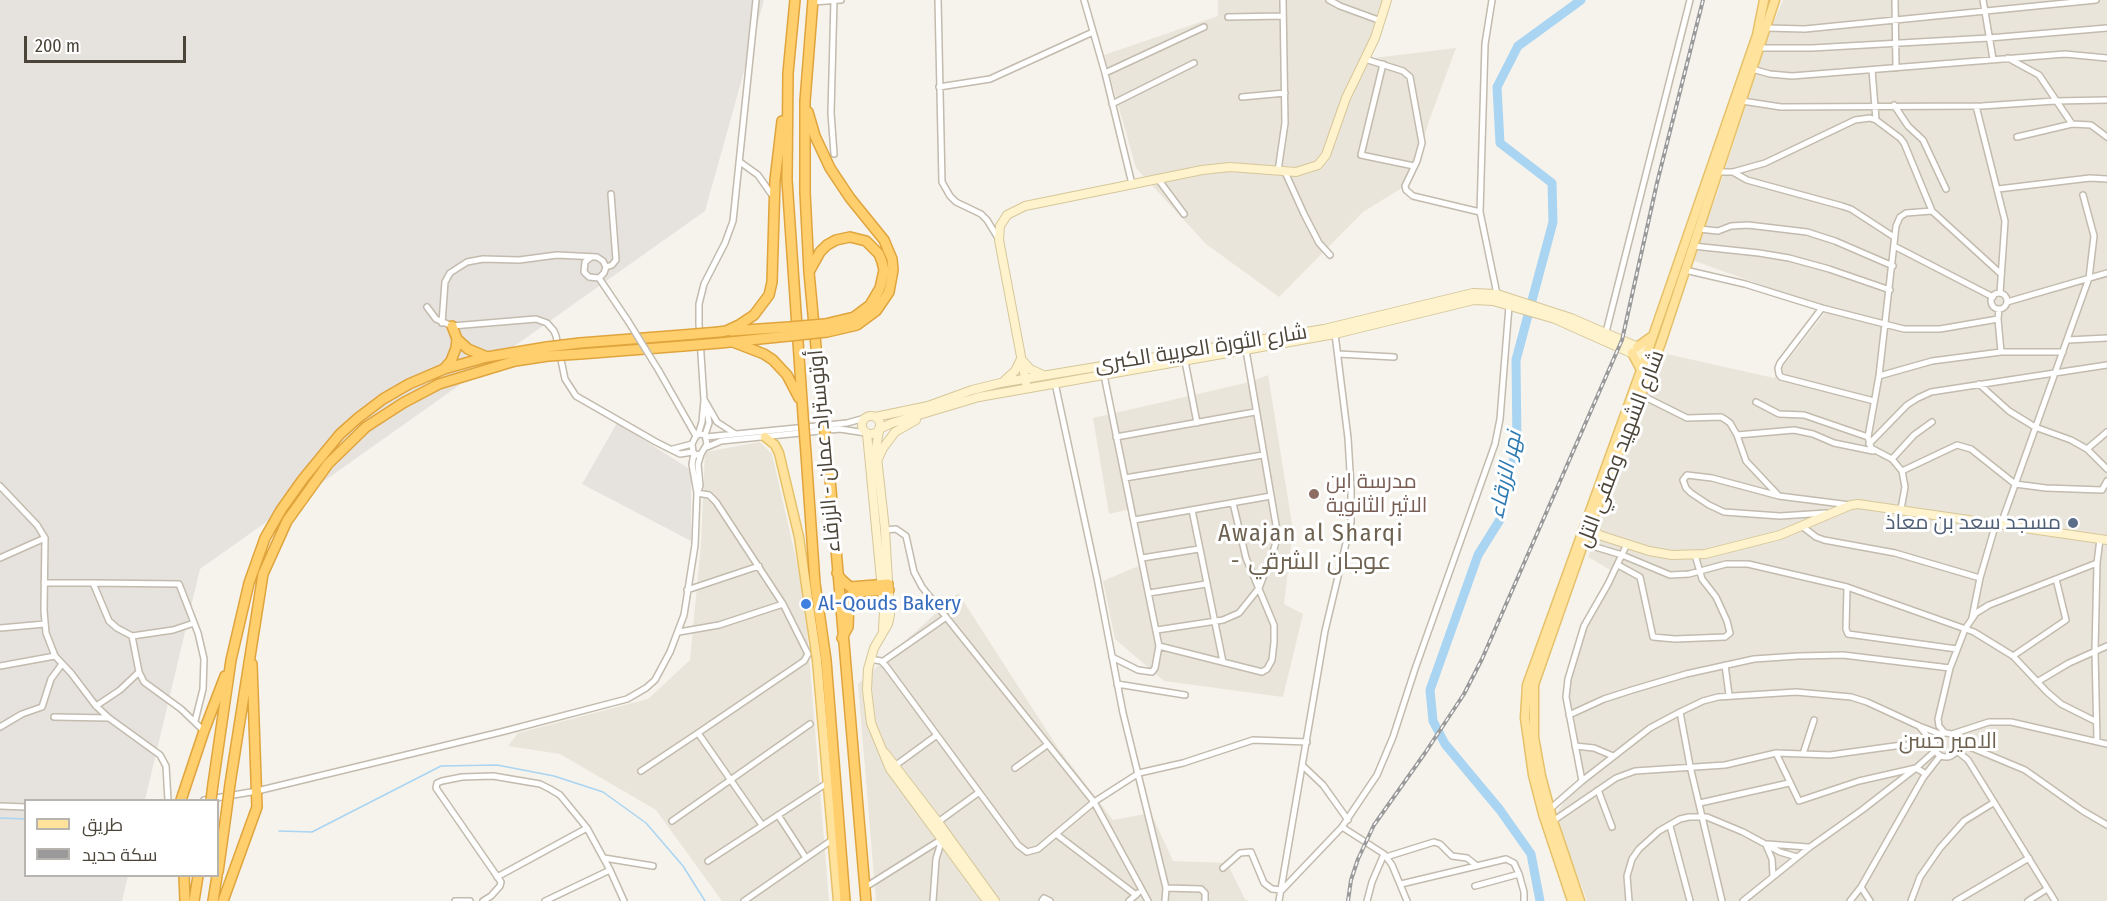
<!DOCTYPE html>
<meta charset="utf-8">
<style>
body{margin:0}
#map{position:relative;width:2107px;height:901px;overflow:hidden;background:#f6f3ec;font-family:"Fira Sans Condensed",Cairo,sans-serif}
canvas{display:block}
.legend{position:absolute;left:24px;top:799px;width:195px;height:78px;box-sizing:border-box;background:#fff;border:2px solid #b7b4b0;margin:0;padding:8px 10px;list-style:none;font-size:18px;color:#4b4439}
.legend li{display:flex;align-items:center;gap:12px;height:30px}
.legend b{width:30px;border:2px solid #b7b4b0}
.scale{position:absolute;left:24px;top:36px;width:162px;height:27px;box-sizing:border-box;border:3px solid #4b4439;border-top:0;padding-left:8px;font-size:18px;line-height:21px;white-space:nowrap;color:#4b4439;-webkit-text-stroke:4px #fff;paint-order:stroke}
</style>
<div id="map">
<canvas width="2107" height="901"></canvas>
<ul class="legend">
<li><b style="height:8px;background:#ffe39c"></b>طريق</li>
<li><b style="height:8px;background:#9a9a9a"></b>سكة حديد</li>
</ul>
<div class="scale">200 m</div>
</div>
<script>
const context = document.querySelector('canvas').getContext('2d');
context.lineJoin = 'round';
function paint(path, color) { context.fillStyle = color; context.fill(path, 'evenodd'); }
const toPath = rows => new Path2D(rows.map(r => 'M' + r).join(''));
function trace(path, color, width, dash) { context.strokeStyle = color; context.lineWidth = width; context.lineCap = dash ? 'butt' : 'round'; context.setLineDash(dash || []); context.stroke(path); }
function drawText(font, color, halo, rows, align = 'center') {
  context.font = font + ' "Fira Sans Condensed",Cairo,sans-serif'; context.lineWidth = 6; context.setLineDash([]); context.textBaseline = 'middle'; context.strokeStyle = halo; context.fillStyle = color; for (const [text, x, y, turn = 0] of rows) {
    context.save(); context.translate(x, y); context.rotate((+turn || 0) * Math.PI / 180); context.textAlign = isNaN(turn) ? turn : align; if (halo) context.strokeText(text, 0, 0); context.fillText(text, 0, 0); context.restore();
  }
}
paint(toPath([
 [1218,0,1391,0,1366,59,1456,48,1430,118,1410,183,1363,212,1279,297,1206,244,1136,168,1104,55,1218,16],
 [1783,0,2107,0,2107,901,1587,901,1565,843,1557,813,1580,777,1568,710,1572,659,1590,612,1612,571,1588,557,1662,353,1774,378,1828,309,1692,260,1717,194,1770,30],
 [1268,375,1293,530,1284,604,1303,614,1283,697,1164,681,1115,639,1103,581,1141,565,1130,509,1109,514,1093,418,1250,382],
 [760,442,772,454,804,594,829,901,722,901,656,810,560,754,508,746,518,733,648,699,690,660,701,544,705,452],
 [958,593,1058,748,1113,820,1151,813,1173,861,1227,863,1245,899,1249,901,876,901,858,684]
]), '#eae5da');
paint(toPath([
 [0,0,764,0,705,211,200,569,145,800,26,800,26,876,128,876,122,901,0,901],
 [617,423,691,470,691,541,582,484]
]), '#e6e2dd');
trace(toPath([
 [0,818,26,819],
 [279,831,312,832,441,766,497,765,554,776,603,792,646,823,683,866,705,901]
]), '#a9d4f2', 1.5);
trace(toPath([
 [1540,901,1531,854,1500,810,1445,744,1433,721,1430,690,1478,555,1501,518,1517,444,1516,360,1553,222,1552,183,1500,143,1497,87,1518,46,1581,0]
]), '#a9d4f2', 9);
const street = toPath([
 [938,0,942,182,950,196,956,202,981,214,987,220,998,238],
 [1084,0,1105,73,1132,184],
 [1329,0,1340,6,1381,21],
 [1895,0,1896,68],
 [1983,0,1993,59],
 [812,2,841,0],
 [1228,17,1283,16],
 [1767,28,1805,29,2096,0],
 [1760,48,1812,48,1989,38,2107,28],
 [2008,58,2039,75,2072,124],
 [1365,59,1403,71,1410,77,1422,143,1417,161,1405,186,1406,190,1413,196,1480,212,1497,294],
 [1383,64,1361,155,1414,166],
 [1752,69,1770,74,1792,76,2065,54,2107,58],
 [1872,70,1876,120],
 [1105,73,1204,27],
 [939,87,990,79,1093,32],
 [1242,97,1285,93],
 [1742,101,1781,107,1982,106,2055,101,2107,100],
 [1112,104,1194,63],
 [1894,105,1908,126,1923,140,1946,189],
 [1976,106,2005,221,2000,293],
 [2017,137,2072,124,2091,125,2107,137],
 [834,154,831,113,834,0],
 [740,162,758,175,772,195],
 [1278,171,1285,123,1283,0],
 [1285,172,1304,214,1319,243,1330,255],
 [1718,172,1733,172,1765,163,1855,120,1870,118,1876,120,1900,138,1904,143,1932,211,2000,273],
 [1733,172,1747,180,1842,206,1851,209,1894,237],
 [1158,179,1184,214],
 [1998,189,2090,178,2107,179],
 [1480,212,1485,44,1492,0],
 [1699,229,1718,231,1731,226,1748,225,1807,232,1835,241,1893,266],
 [1693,246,1759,253,1789,258,1829,269,1890,290],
 [1894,246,1993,297],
 [606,267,612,265,616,260,611,194],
 [1685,270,1745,284,1822,308,1904,329,1940,329,1998,319],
 [599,278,628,321],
 '1991 301a8 8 0 1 1 16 0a8 8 0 1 1-16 0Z',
 [2007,302,2107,273],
 [427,307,436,319,452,326,536,319,547,323,554,331,556,336,565,379,576,396,656,442,680,454,693,452,696,455,701,454,707,444,705,435,700,434,696,436,692,444,693,452],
 [1822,308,1780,363,1778,368,1779,374,1781,377,1874,401],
 [1999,309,1998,319,2001,352],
 [442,323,445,282,450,273,467,262,483,259,519,260,557,255,597,257,603,261,606,267,604,273,599,278,589,277,584,272,585,262,590,258],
 [1606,332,1690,0],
 [2068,340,2107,338],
 [1338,354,1394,357],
 [1185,361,1197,423],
 [659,371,696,436],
 [1104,375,1159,646,1262,672,1267,669,1272,660,1274,642,1274,625,1246,558,1233,503],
 [1879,376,1932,361,2001,352,2063,352],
 [1055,383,1097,578,1123,713,1166,888,1165,901],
 [1979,384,2009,411,2035,427,2071,440,2087,449,2107,469],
 [1641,395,1687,418,1721,417,1726,420,1730,423,1737,435,1746,461,1778,495],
 [705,401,717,422,734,433],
 [1756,402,1779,414,1804,415,1868,437],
 [698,435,702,422,704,400,699,324,699,304,704,284,725,243,733,221,756,0],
 [705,435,709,423,707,410],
 [1737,435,1794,430,1813,434,1834,443,1873,451],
 [706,437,847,423,865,418],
 [1116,437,1255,412],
 [1869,444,1907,405,1918,398,1931,392,2107,365],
 [707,447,721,441,840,429,866,433],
 [673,449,692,444],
 [2087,449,2107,432],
 [694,454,692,464,697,493],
 [1892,459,1914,435,1932,422],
 [1902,471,1957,445,1971,449,2015,484,2046,488,2102,490,2107,481],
 [1125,478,1263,455],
 [0,486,37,525,45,538,44,611,46,633,55,656,71,673,96,706,109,718,160,755,166,766,168,800],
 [697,493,709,495,716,502,783,604,808,654,804,661,698,733,762,825],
 [1901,509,1905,487,1902,471,1892,459,1871,448,1868,437,1879,376,1896,226,1900,217,1906,213,1932,211],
 [1192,510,1223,662],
 [1826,513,1780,516,1724,512,1709,505,1691,493,1686,488,1683,480,1687,475,1712,478,1779,496,1850,505],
 [1134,520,1271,496],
 [2001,524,2089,278,2094,236,2083,195],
 [1803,527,1816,537,1824,540,1895,553,1980,578,1996,523],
 [885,530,896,529,906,536,914,572,922,587,1094,802,1148,901],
 [1583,547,1589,545,1622,555,1670,575,1689,574,1726,564,1748,564,1847,587,1974,632,2013,656,2047,692,2061,704,2095,721],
 [0,558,45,538],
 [1142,558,1199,549],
 [1618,565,1640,577,1653,637,1675,639,1725,637,1730,633,1727,621,1716,597,1702,579,1695,555],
 [44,583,93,583,109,621,117,628,132,636,173,630,194,623],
 [93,583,179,584,198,633,204,659,203,689,195,721],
 [1847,587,1846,629,1848,634,1957,649],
 [687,590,759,566],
 [1149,593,1206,584],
 [1972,618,1980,578],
 [0,628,45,624],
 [1157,630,1223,620,1239,613,1259,588,1274,549,1277,538,1276,525,1246,350],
 [679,632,719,625,783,604],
 [132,636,139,672,144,682,181,709,204,731],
 [2013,656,2066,620,2056,579],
 [1112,657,1138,670,1152,672,1155,668,1159,646],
 [870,659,881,661,886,666,1018,845,1027,852,1038,849,1094,802,1139,773,1183,763,1253,740,1307,742],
 [882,662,945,618],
 [1725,665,1729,695],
 [0,666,55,656],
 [2037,682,2069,663,2107,646],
 [1117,684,1185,695],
 [96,706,120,690,139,672],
 [1680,712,1690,766,1722,901],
 [1569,715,1604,699,1632,690,1686,674,1754,659,1798,656,1843,655,1950,668],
 [54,717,109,718],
 [1919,726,1933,743],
 [0,727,22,714,42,707,51,679,62,664],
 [1944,732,1939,726,1938,719,1950,668,1965,629,1976,613,1989,605,2097,563],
 '1934 745a12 12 0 1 1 24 0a12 12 0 1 1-24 0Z',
 [1952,734,1989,722,2011,722,2107,744],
 [2097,741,2095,651,2097,563,2100,539],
 [1958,742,2025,770,2083,811,2107,825],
 [1575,746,1594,748,1613,756],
 [1957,751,1968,760,2055,901],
 [1776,753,1799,801,1859,781,1916,768,1926,774],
 [1803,754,1814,720],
 [896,765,937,735],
 [1303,766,1323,785,1348,820],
 [1015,768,1047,745],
 [641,771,698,733],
 [1582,781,1566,697,1568,679,1584,626,1608,584,1627,544],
 [1598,790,1612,827],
 [204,800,257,791,501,732,627,699,646,688,655,680,670,652,684,615,695,545,697,493,700,486,698,464,701,454],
 [1700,803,1789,783],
 [0,806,26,807],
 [1550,809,1582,781,1650,728,1680,712,1703,701,1718,697,1796,692,1851,697,1867,702,1919,726,1940,734],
 [778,815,806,858],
 [672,821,810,724],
 [1553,821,1616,778,1635,771,1725,765,1776,753,1830,755,1902,745,1933,746],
 [938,822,978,793],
 [1670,826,1690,901],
 [1342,827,1384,854],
 [1056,834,1136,895],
 [1767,844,1808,847],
 [1766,845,1772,859,1773,876],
 [1386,857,1434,842,1440,844,1452,856,1467,858,1477,866],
 [604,858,653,866],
 [708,861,827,783],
 [1223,868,1240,853,1251,852,1264,883,1272,889,1282,890,1342,827,1377,775,1393,737,1415,669,1495,444,1500,419,1509,306],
 [497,877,587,828],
 [1401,884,1506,859,1514,863,1519,874,1524,892,1524,901],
 [1475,886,1519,874],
 [1861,887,1870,901],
 [864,888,942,839],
 [1166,888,1201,889,1205,893,1205,901],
 [455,901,470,901],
 [483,901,491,896,500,886,501,882,436,788,437,783,442,781,462,777,493,776,540,784,550,789,560,795,587,828,610,870,624,901],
 [545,901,610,870],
 [744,901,832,840],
 [933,901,936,859,942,839],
 [1042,901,1044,898,1050,901],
 [1129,901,1138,893],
 [1279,901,1325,631,1351,522,1351,488,1348,438,1335,334],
 [1367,901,1372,882,1384,854,1392,865,1407,901],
 [1629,901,1627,876,1632,859,1639,849,1659,831,1680,819,1689,817,1707,817,1743,832,1780,852,1797,857],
 [1743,901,1810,847,1862,810,1916,768,1935,751],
 [1850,901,1861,887,1923,778,1940,756],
 [1911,901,1920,877,1940,848,1964,821,1993,803],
 [1956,901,2029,858],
 [2028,901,2047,889]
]);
const secondary = toPath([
 [1022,360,1030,369,1043,375],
 [1005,380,1015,371,1021,359],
 [1026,383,999,240,1000,226,1007,215,1025,206,1202,170,1230,167,1296,172,1318,165,1326,155,1346,98,1375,38,1387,0],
 '862 425a9 9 0 1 1 18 0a9 9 0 1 1-18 0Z',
 [875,417,928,406,972,390,1000,383,1324,329,1473,293,1497,294,1571,318,1652,353],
 [879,429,892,423,979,397,1335,334,1474,300,1493,301,1555,319,1649,361],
 [879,431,876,448,885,530,890,615,888,624,874,648,868,669,867,690,871,723,890,769,987,901],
 [867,434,884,611,883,629],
 [878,459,883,448,895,432,916,420],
 [1590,525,1599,535,1649,551,1672,555,1705,554,1780,535,1851,505,1858,504,2107,540],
 [885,753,938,822,995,901]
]);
const primary = toPath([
 [1637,347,1651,337],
 [1632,353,1641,370],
 [765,437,775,445,779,453,799,537,817,660,838,901],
 [1572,901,1543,814,1533,775,1525,718,1527,685,1645,359,1757,35,1764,0],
 [1580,901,1553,821,1541,776,1534,737,1534,685,1590,525,1661,343,1775,0]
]);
const highway = toPath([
 [795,0,788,73,787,180,803,415],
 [813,0,805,101,805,192,809,272,822,411],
 [808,112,815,136,830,168,850,198,884,240,892,259,893,270,889,292,876,311,857,325,827,332],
 [810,270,820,252,827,245,836,240,850,237,866,241,879,254,882,262,884,270,880,288,870,305,854,317,825,324],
 [731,331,789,327],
 [719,332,726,331,739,325,754,315,769,295,772,282,775,180,782,121],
 [457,339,468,349,487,357],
 [733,342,764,354,773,360,787,375,799,398],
 [580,343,683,335],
 [720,343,789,336],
 [580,354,683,346],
 [444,369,451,361,456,348,457,339,452,326],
 [806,454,815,583,826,660,845,901],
 [828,455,866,901],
 [837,573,841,579,850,587,888,584],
 [842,638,848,627,849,600,851,595,856,592,889,590],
 [213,784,231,660,249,583,265,538,281,510,303,479,340,434,358,418,383,399,409,384,444,369,487,357,547,347],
 [230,784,263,574,287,521,328,464,366,427,403,403,439,384,515,361,548,356],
 [181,800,204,731,225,676],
 [218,872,226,815],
 [184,876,185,901],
 [194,901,198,876],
 [213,901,217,876],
 [223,901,257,807,252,664]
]);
trace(street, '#c2bbae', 8);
trace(secondary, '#d6c79b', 10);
trace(primary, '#e6c16a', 11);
trace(highway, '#e0a43c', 12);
trace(street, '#fff', 5);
trace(secondary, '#fff3cd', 8);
trace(primary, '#ffe39c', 8);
trace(highway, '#ffcf6e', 9);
const rail = toPath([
 [1348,901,1351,880,1358,859,1374,825,1425,753,1464,694,1482,659,1622,340,1657,183,1703,0]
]);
trace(rail, '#9a9a9a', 4);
trace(rail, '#fff', 1.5, [4.5]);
const streetBridge = toPath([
 [628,321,659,371]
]);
const highwayBridge = toPath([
 [789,327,825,324],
 [683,335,719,332],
 [789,336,827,332],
 [683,346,720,343],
 [547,347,580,343],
 [548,356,580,354],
 [822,411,828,455],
 [803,415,806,454],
 [211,800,213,784],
 [226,815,230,784]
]);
trace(streetBridge, '#c2bbae', 8, []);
trace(highwayBridge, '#e0a43c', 12, []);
trace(streetBridge, '#fff', 5);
trace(highwayBridge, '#ffcf6e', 9);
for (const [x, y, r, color] of [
 [1314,494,6,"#8d6e63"],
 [2073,523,6,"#5c6f8a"],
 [806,604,6,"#3f7fe0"]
]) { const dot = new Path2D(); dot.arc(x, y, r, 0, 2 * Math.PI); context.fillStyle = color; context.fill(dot); trace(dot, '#fff', 2); }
drawText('21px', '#4b4439', '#fff', [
 ["شارع الثورة العربية الكبرى",1201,349,-9],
 ["شارع الشهيد وصفي التل",1621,449,-69],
 ["أوتوستراد عمان - الزرقاء",825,451,-95]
]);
drawText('21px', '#785e54', '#fff', [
 ["مدرسة ابن",1326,482],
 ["الاثير الثانوية",1326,506]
], 'left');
drawText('21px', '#4e5e75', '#fff', [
 ["مسجد سعد بن معاذ",2061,523]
], 'right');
drawText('21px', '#366cbe', '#fff', [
 ["Al-Qouds Bakery",818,604]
], 'left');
drawText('italic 22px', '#2e7ab2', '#fff', [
 ["نهر الزرقاء",1506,475,-78]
]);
drawText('22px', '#6e6250', '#fff', [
 ["الامير حسن",1948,742]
]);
context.letterSpacing = '1.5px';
drawText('24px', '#6e6250', '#fff', [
 ["Awajan al Sharqi",1311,534],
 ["- عوجان الشرقي",1311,562]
]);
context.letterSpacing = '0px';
</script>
